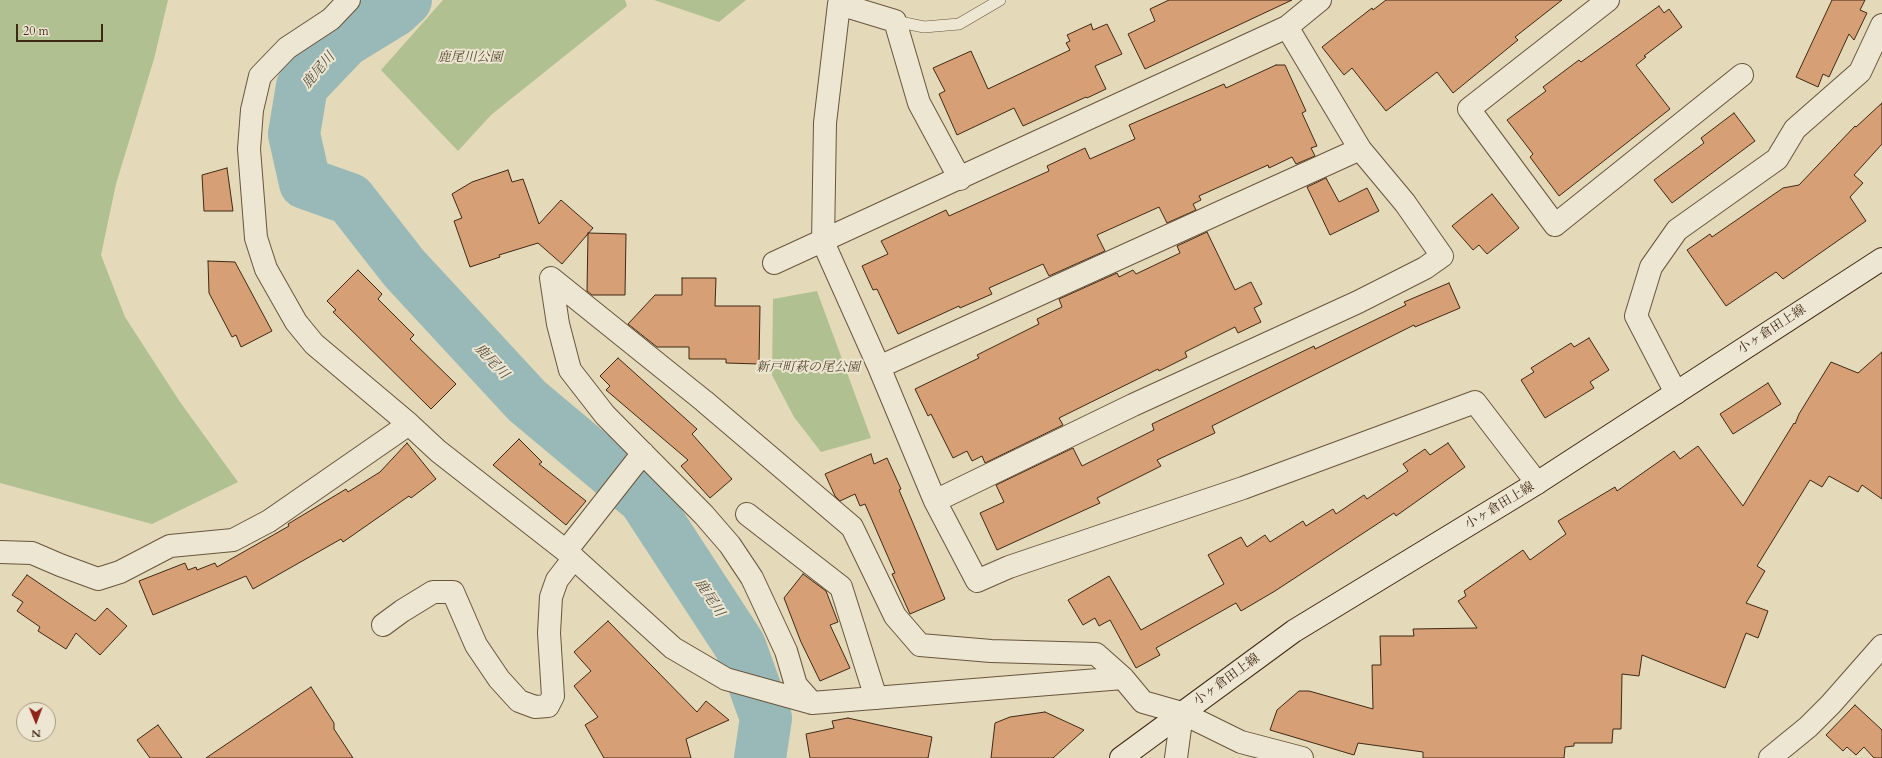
<!DOCTYPE html>
<meta charset="utf-8">
<style>
body{margin:0}
#map{position:relative;width:1882px;height:758px;overflow:hidden;background:#e4d9b9;font-family:Cardo,serif}
canvas{display:block}
.north{position:absolute;left:16px;top:702px;width:40px;height:40px;box-sizing:border-box;background:#ede6d2;border:1px solid #a89a86;border-radius:50%;rotate:179deg;font-size:11px;font-weight:700;line-height:16px;text-align:center;color:#402914}
.north::after{content:'';display:block;margin:auto;width:14px;height:18px;background:#8f2418;clip-path:polygon(50% 0,100% 100%,50% 72%,0 100%)}
.scale{position:absolute;left:16px;top:24px;width:87px;height:18px;box-sizing:border-box;border:2px solid #402914;border-top:0;padding-left:5px;font-size:12px;line-height:14px;white-space:nowrap;color:#402914;-webkit-text-stroke:3px #ede6d2;paint-order:stroke}
</style>
<div id="map">
<canvas width="1882" height="758"></canvas>
<div class="north">N</div>
<div class="scale">20 m</div>
</div>
<script>
const context = document.querySelector('canvas').getContext('2d');
context.lineJoin = 'round';
function paint(path, color) { context.fillStyle = color; context.fill(path, 'evenodd'); }
const toPath = rows => new Path2D(rows.map(r => 'M' + r).join(''));
function trace(path, color, width, dash) { context.strokeStyle = color; context.lineWidth = width; context.lineCap = dash ? 'butt' : 'round'; context.setLineDash(dash || []); context.stroke(path); }
function drawText(font, color, halo, rows, align = 'center') {
  context.font = font + ' Cardo,"Noto Serif JP",serif'; context.lineWidth = 4; context.setLineDash([]); context.textBaseline = 'middle'; context.strokeStyle = halo; context.fillStyle = color; for (const [text, x, y, turn = 0] of rows) {
    context.save(); context.translate(x, y); context.rotate((+turn || 0) * Math.PI / 180); context.textAlign = isNaN(turn) ? turn : align; if (halo) context.strokeText(text, 0, 0); context.fillText(text, 0, 0); context.restore();
  }
}
paint(toPath([
 [0,0,168,0,154,59,116,184,101,255,125,317,180,402,238,482,152,524,0,483],
 [443,0,625,0,627,6,491,115,458,151,381,70],
 [654,0,746,0,719,22],
 [817,291,871,438,821,452,794,417,772,375,773,299]
]), '#b1c091');
trace(toPath([
 [406,0,394,11,345,41,302,86,294,134,305,183,350,199,404,268,527,401,644,499,740,646,766,718,760,758]
]), '#99b8b8', 52);
const building = toPath([
 [1169,0,1292,0,1145,69,1128,34,1155,21,1150,9,1169,0],
 [1386,0,1562,0,1515,37,1518,40,1453,93,1437,72,1386,111,1352,68,1344,75,1322,47,1372,8,1373,10,1386,0],
 [1832,0,1865,0,1860,10,1867,13,1854,40,1849,34,1829,77,1823,74,1818,87,1796,77,1832,0],
 [1659,6,1664,13,1669,9,1682,27,1644,56,1646,57,1636,65,1670,109,1559,196,1530,157,1533,154,1507,120,1546,91,1543,87,1579,60,1581,62,1659,6],
 [1091,24,1093,30,1107,24,1122,54,1095,66,1106,89,1087,98,1086,97,1023,126,1014,108,957,135,939,94,945,91,933,68,971,51,988,89,1070,50,1066,43,1070,41,1067,35,1091,24],
 [1276,65,1285,65,1306,111,1302,113,1317,146,1311,148,1315,156,1296,164,1292,157,1269,168,1268,165,1199,196,1201,200,1193,204,1196,210,1167,223,1159,207,1097,235,1105,251,1049,276,1043,264,989,288,992,294,960,308,959,306,898,334,877,289,873,290,862,266,888,254,881,241,946,210,949,216,1049,171,1047,166,1085,148,1090,159,1135,139,1129,125,1224,84,1226,88,1276,65],
 [1882,103,1882,144,1854,175,1863,183,1850,197,1866,221,1783,279,1776,272,1726,306,1687,250,1710,234,1712,237,1783,188,1799,185,1855,126,1856,127,1882,103],
 [1734,113,1755,141,1672,203,1654,180,1704,143,1701,138,1734,113],
 [227,168,233,211,204,211,202,175,227,168],
 [508,170,512,182,523,179,539,224,561,200,593,228,562,264,538,243,499,255,500,257,470,267,454,221,462,218,452,194,472,182,508,170],
 [1326,178,1339,202,1367,188,1379,211,1330,235,1307,187,1326,178],
 [1492,194,1519,228,1487,254,1479,245,1473,250,1452,226,1492,194],
 [1207,232,1235,290,1251,282,1262,304,1254,308,1261,322,1238,333,1235,327,1185,352,1187,357,1159,371,1158,369,1059,418,1063,425,985,463,982,456,972,461,967,451,953,458,931,414,928,416,915,389,979,358,977,355,1039,324,1037,319,1062,307,1059,299,1117,273,1119,277,1133,270,1136,274,1180,253,1177,246,1207,232],
 [588,233,626,234,625,295,592,295,587,291,588,233],
 [208,261,235,262,272,331,241,347,236,335,232,337,209,293,208,261],
 [358,270,382,294,378,299,414,335,410,339,456,384,431,409,333,312,336,310,327,301,358,270],
 [682,278,716,278,715,306,760,306,759,364,726,363,726,359,689,359,689,347,657,347,628,324,655,295,682,295,682,278],
 [1449,283,1460,308,1415,327,1414,325,1212,426,1215,433,1157,460,1161,466,1097,498,1100,503,997,550,980,513,1004,502,996,485,1073,448,1082,466,1154,430,1152,424,1314,346,1315,349,1406,305,1404,302,1449,283],
 [1589,338,1609,370,1590,382,1594,388,1545,418,1521,380,1534,372,1531,368,1571,343,1574,347,1589,338],
 [1882,352,1882,499,1862,485,1858,492,1829,476,1822,487,1810,480,1757,566,1765,571,1746,603,1768,611,1758,638,1746,633,1725,688,1642,655,1639,676,1622,674,1621,729,1613,729,1612,743,1574,743,1574,746,1565,747,1564,758,1423,758,1423,752,1358,743,1354,755,1270,730,1277,710,1299,691,1309,691,1373,709,1372,665,1381,665,1380,636,1414,636,1413,629,1477,628,1458,601,1466,596,1464,591,1523,550,1530,560,1566,534,1558,521,1615,487,1617,491,1674,451,1680,459,1698,446,1743,506,1794,423,1795,424,1799,414,1831,362,1858,373,1882,352],
 [618,358,697,429,692,434,732,479,710,498,681,466,688,460,606,390,610,386,600,376,618,358],
 [1768,383,1781,404,1733,434,1720,414,1768,383],
 [519,439,542,462,539,464,586,501,566,525,493,465,519,439],
 [407,443,436,479,411,498,409,496,343,542,341,539,253,589,246,576,153,615,139,581,185,563,188,570,196,567,197,570,215,563,217,567,289,526,288,524,346,489,348,492,380,472,407,443],
 [1448,443,1465,467,1396,516,1394,513,1275,591,1241,611,1236,603,1156,648,1160,655,1136,668,1110,620,1099,626,1095,618,1083,625,1068,600,1109,576,1141,630,1224,584,1208,555,1241,537,1247,547,1265,535,1270,542,1303,521,1306,526,1333,509,1336,514,1364,495,1367,499,1408,471,1403,464,1425,449,1430,455,1448,443],
 [871,454,874,464,887,458,901,489,899,490,945,599,910,614,892,574,895,573,865,504,860,506,855,494,840,501,835,496,825,474,871,454],
 [803,574,826,591,838,622,830,625,850,668,820,681,801,642,784,598,803,574],
 [27,575,95,621,107,608,127,626,100,655,76,633,66,649,38,631,40,627,17,611,23,602,12,595,27,575],
 [608,621,697,712,706,701,729,720,686,739,691,758,604,758,585,725,598,717,574,686,591,671,574,652,608,621],
 [311,687,334,723,334,729,353,758,206,758,311,687],
 [1855,705,1882,730,1882,758,1874,758,1864,747,1856,755,1847,747,1843,751,1826,735,1855,705],
 [1045,712,1084,730,1053,758,991,758,995,723,1010,717,1045,712],
 [848,718,932,737,928,758,810,758,806,734,834,728,832,721,848,718],
 [158,725,182,758,150,758,137,740,158,725]
]);
paint(building, '#d69f75');
trace(building, '#402914', 1);
const lane = toPath([
 [895,21,924,27,959,24,1000,0]
]);
const street = toPath([
 [349,0,331,19,287,48,260,76,252,110,249,149,256,238,266,269,296,322,314,344,409,424,438,451,566,551,673,648,726,679,812,703,1123,678,1143,702,1182,713,1241,742,1302,758],
 [841,0,839,4,825,123,823,242,879,367,935,501,977,581,1009,567,1243,488,1475,402,1537,483],
 [1608,0,1469,109,1555,225,1742,75],
 [839,4,895,21,919,103,960,179],
 [774,263,1287,27,1320,0],
 [879,367,1360,149],
 [1676,393,1636,316,1651,267,1677,230,1777,159,1795,129,1860,72,1882,25],
 [935,501,1133,405,1358,302,1425,268,1442,256,1405,203,1360,149,1287,27],
 [747,514,841,587,876,698],
 [566,551,643,453],
 [0,552,32,553,60,565,98,579,120,572,170,546,233,540,269,521,409,424],
 [383,625,402,611,433,592,453,592,476,645,499,679,519,701,535,707,548,706,553,696,549,633,551,597,557,580,574,558],
 [812,703,796,685,786,651,752,578,730,545,704,515,605,415,570,370,558,324,551,278,704,401,852,527,895,616,920,645,991,651,1096,654,1123,678],
 [1176,758,1182,713],
 [1770,758,1808,727,1831,704,1882,646]
]);
const secondary = toPath([
 [1121,758,1294,631,1537,483,1882,259]
]);
trace(lane, '#69553d', 12);
trace(street, '#69553d', 24);
trace(secondary, '#402914', 24);
trace(lane, '#ede6d2', 11);
trace(street, '#ede6d2', 22);
trace(secondary, '#ede6d2', 22);
drawText('italic 13px', '#57472d', '#ede6d2', [
 ["鹿尾川公園",470,58],
 ["新戸町萩の尾公園",808,368]
]);
drawText('13px', '#402914', '#ede6d2', [
 ["小ヶ倉田上線",1772,330,-33],
 ["小ヶ倉田上線",1500,506,-31],
 ["小ヶ倉田上線",1227,680,-36]
]);
drawText('italic 14px', '#564d3d', '#ede6d2', [
 ["鹿尾川",319,71,-50],
 ["鹿尾川",491,362,47],
 ["鹿尾川",709,598,57]
]);
</script>
